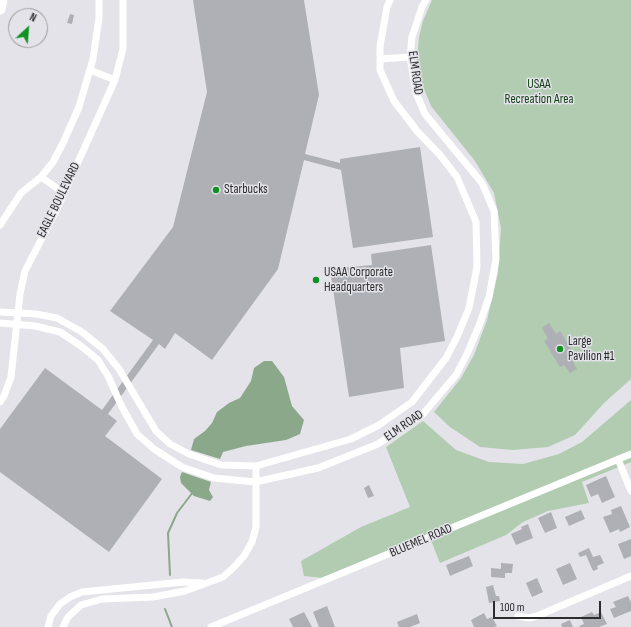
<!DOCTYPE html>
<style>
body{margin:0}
#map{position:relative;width:631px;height:627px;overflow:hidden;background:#e3e3e9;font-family:"Sofia Sans Condensed",sans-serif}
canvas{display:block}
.north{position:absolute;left:8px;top:8px;width:40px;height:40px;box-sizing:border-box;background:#e3e3e9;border:1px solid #9a9a9e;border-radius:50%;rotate:26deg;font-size:11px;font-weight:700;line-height:16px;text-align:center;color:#2c2c2e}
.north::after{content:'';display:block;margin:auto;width:14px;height:18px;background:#109223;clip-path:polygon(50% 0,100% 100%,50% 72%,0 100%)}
.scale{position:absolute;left:493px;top:601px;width:108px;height:18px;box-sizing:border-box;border:2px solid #2c2c2e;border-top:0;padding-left:5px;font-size:12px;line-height:14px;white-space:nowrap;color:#2c2c2e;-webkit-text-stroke:3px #e3e3e9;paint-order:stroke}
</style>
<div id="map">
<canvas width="631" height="627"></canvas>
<div class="north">N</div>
<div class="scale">100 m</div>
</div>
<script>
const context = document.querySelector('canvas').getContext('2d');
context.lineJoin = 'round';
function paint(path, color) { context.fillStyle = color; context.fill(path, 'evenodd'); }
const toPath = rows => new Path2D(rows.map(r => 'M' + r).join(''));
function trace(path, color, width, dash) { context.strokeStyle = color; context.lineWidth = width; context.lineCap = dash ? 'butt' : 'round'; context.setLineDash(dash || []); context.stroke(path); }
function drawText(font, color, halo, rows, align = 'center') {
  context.font = font + ' "Sofia Sans Condensed",sans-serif'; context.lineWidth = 3; context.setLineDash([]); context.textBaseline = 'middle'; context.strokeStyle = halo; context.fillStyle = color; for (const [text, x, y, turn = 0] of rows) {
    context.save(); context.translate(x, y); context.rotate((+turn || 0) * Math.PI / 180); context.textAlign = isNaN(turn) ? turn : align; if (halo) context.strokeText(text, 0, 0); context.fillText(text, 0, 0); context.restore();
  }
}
paint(toPath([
 [432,0,631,0,631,379,605,402,575,435,548,447,513,450,480,447,450,427,434,412,461,378,474,355,487,320,498,273,501,228,494,193,475,161,431,106,422,84,417,60,419,37,423,21],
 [631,400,631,462,582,482,589,503,548,511,523,522,506,535,440,563,432,543,426,536,323,578,304,576,301,561,361,527,410,507,386,447,423,421,456,450,489,462,523,464,559,454,582,442]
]), '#b1ccb0');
paint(toPath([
 [264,361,272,361,284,377,292,406,304,420,300,434,286,440,246,446,223,452,220,459,191,450,194,439,205,431,212,423,217,412,229,403,240,398,251,381,254,368],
 [182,472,211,482,209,490,213,497,210,501,194,496,181,483,180,477]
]), '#8ba88a');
trace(toPath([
 [170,575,168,533,177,513,193,492],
 [165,609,172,627]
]), '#8ba88a', 2);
paint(toPath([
 [193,0,304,0,319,95,305,154,340,163,340,159,420,147,433,237,353,248,341,170,304,160,278,269,212,360,175,333,165,349,159,344,108,414,117,421,105,436,162,479,109,552,0,472,0,429,45,368,102,410,153,340,110,311,173,227,207,92],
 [70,14,74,15,72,24,67,23],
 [431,245,445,341,400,348,404,388,349,397,330,269,372,265,371,254],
 [549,323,556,334,560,331,576,357,572,360,577,369,570,373,564,365,560,367,544,341,548,339,542,328],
 [606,476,615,497,602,503,598,494,591,497,586,485],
 [369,485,374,496,368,498,364,488],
 [621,506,630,527,620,532,619,529,610,533,603,517,612,514,611,510],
 [581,510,585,519,569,526,565,517],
 [551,512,557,528,545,533,538,518],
 [528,524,533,538,516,545,511,534,522,529,521,527],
 [631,539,631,556,624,559,618,544],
 [589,548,593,557,600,555,604,563,597,566,598,569,593,571,586,555,580,557,578,553],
 [469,556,473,566,450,576,446,565],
 [501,563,513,564,512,573,505,573,505,578,491,577,491,568,501,569],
 [570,563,577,579,563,585,556,569],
 [537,578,543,592,532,597,526,583],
 [493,585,496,596,499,596,500,601,489,603,486,587],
 [628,596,631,602,631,611,614,618,610,609,616,607,613,602],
 [327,606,335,627,319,627,313,612],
 [304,612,312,627,293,627,289,619],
 [592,612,594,615,601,612,607,624,599,627,580,627,579,626,584,624,581,617],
 [484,613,487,619,492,617,497,626,494,627,474,627,471,620],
 [417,614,420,623,410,627,399,627,397,622],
 [570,620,573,627,562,627,561,624]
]), '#afb0b5');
trace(toPath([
 [380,59,410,57],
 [90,70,115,80],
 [41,177,64,193],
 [0,225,21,193,41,177,53,162,63,143,79,107,93,59,99,18,99,0],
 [0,312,36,314,57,318,82,332,103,349,119,369,156,431,170,444,189,454,221,465,256,466,351,439,379,425,412,402,446,358,457,337,469,308,477,267,476,222,457,177,440,155,417,131,394,101,380,70,380,46,387,7,390,0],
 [0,323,35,326,60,332,81,346,98,360,108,376,122,407,137,434,154,449,182,467,214,478,255,482,318,468,378,444,423,414,456,375,467,354,479,326,489,297,496,259,494,211,482,183,425,114,416,93,410,57,412,37,422,7,426,0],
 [0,402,4,396,11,377,20,294,25,271,56,211,115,80,123,49,123,0],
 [618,459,631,491],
 [518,616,529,618,537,616,631,576],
 [48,627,51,616,60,604,70,597,82,592,183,582,202,583],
 [63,627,68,617,81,605,102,599,153,597,185,591,223,577,233,568,244,556,252,542,256,527,256,466],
 [211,627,631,454]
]), '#fff', 7);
trace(toPath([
 [0,9,2,0]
]), '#fff', 11);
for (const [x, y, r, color] of [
 [216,190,4,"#109223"],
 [316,280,4,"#109223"],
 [560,349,4,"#109223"]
]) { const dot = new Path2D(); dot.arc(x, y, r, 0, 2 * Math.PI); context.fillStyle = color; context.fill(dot); trace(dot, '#e3e3e9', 1.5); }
drawText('13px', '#2c2c2e', '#e3e3e9', [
 ["ELM ROAD",415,73,82],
 ["EAGLE BOULEVARD",59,200,-64],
 ["ELM ROAD",404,426,-35],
 ["BLUEMEL ROAD",421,541,-23]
]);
drawText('13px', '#144016', '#e3e3e9', [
 ["USAA",539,85],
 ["Recreation Area",539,100]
]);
drawText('13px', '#2c2c2e', '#e3e3e9', [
 ["Starbucks",224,190],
 ["USAA Corporate",324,273],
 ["Headquarters",324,288],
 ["Large",568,342],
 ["Pavilion #1",568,357]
], 'left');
</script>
